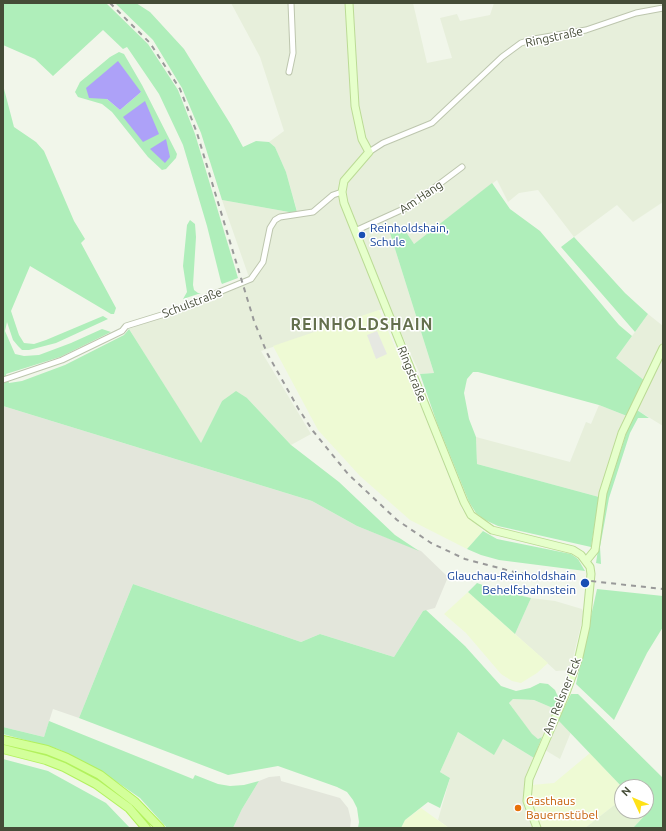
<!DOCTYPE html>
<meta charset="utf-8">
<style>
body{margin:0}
#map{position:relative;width:666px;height:831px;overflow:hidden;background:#f1f6ea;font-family:Ubuntu,sans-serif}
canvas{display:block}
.frame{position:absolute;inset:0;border:4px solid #454c37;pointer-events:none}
.north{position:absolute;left:614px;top:779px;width:40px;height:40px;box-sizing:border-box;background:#fff;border:1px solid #b5b7af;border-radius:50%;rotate:314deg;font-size:11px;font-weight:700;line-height:16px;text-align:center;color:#454c37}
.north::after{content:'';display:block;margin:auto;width:14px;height:18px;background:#ffe218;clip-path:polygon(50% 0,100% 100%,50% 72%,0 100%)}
</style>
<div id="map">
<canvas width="666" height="831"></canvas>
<div class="frame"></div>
<div class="north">N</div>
</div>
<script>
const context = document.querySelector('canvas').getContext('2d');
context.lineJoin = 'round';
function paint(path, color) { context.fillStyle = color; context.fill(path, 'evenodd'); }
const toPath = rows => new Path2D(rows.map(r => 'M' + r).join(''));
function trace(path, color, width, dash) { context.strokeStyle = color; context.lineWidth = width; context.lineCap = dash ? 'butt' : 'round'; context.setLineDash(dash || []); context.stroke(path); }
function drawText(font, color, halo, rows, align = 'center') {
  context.font = font + ' Ubuntu,sans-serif'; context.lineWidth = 3; context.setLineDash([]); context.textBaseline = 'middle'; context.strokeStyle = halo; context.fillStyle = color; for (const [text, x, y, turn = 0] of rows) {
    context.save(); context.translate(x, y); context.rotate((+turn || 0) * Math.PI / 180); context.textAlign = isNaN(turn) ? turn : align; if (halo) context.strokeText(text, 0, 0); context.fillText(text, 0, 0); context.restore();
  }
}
paint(toPath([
 [231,3,413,3,427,63,452,58,440,18,457,14,460,21,490,15,494,3,663,3,663,202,633,222,617,205,574,237,538,190,519,193,508,202,497,180,414,244,390,233,434,373,420,374,389,307,261,351,311,434,291,445,247,398,222,401,201,444,129,329,251,283,222,200,289,212,297,211,286,172,275,147,269,142,284,131,260,57],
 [648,314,663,326,663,342,645,381,616,358],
 [663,357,663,426,637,410],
 [599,405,627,416,599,497,477,464,476,437,570,462,586,422,591,424],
 [531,598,555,601,582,609,584,613,570,670,556,671,515,634],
 [513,699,534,700,555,709,542,737,538,739,532,735,509,703],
 [558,720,571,732,560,759,545,750],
 [458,732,493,754,503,739,534,758,524,788,524,804,533,828,449,828,438,820,450,778,440,772]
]), '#e7efdb');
paint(toPath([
 [379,310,423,412,462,510,483,531,467,549,410,520,360,476,318,430,273,346],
 [468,592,515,634,548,663,537,673,521,683,512,681,501,674,466,633,444,614],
 [590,753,622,787,622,799,585,828,540,828,531,803,531,785,554,783],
 [421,808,449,828,401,828,405,820]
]), '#eefad4');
paint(toPath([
 [3,406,312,501,357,526,421,551,448,577,435,608,423,611,394,657,320,634,301,642,133,584,79,718,53,709,44,737,3,727],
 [280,776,281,781,340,798,348,808,351,820,350,828,233,828,242,809,259,781,269,777]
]), '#e3e6db');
paint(toPath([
 [622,799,622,811,645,811,647,813,633,828,585,828]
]), '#e3f1d2');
paint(toPath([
 [3,3,106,3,148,44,178,90,195,134,238,278,222,284,221,282,207,226,183,145,159,94,127,47,123,49,103,30,53,76,35,59,3,45],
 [115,3,136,3,150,12,184,49,231,125,243,147,256,141,269,142,275,147,286,172,297,212,289,212,222,200,201,133,182,88,153,40],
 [119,52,124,54,142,85,177,154,176,158,166,169,162,170,148,157,112,112,102,104,78,97,75,92,80,82,110,57],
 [141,92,120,110,107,99],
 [3,85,14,127,36,142,44,151,74,221,85,239,81,243,116,308,114,314,111,314,30,266,11,311,19,335,24,343,34,344,46,340,103,316,108,319,56,343,29,350,22,350,18,346,13,340,7,322,5,331,15,354,24,356,39,355,71,343,102,329,111,332,60,357,6,374,9,383,22,381,65,365,124,335,129,329,201,443,222,401,236,391,247,398,291,445,339,482,395,535,419,551,357,526,312,501,3,406],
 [492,183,510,209,540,231,619,325,632,336,616,358,645,381,627,416,599,405,478,372,473,372,467,379,464,393,469,419,476,437,477,464,599,497,591,547,498,526,485,520,476,513,469,502,437,423,420,374,434,373,390,233,404,229,414,244],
 [190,220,195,224,196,237,193,285,194,290,198,293,201,293,183,299,187,292,183,266,187,225],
 [574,237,625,293,648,314,635,332,561,247],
 [637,410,649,418,638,418,630,433,609,498,600,547,601,564,596,563,606,496,627,431],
 [483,531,497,539,571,554,578,559,585,571,499,560,481,555,467,549],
 [477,583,497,590,531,598,515,634,468,592],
 [133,584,301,642,320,634,394,657,423,611,426,610,465,646,501,686,516,691,530,688,540,683,548,684,555,690,559,699,555,709,534,700,513,699,509,703,532,734,538,739,542,737,534,758,503,739,494,755,458,732,440,772,450,778,440,808,428,802,405,820,401,828,358,828,359,822,357,808,353,800,347,792,337,787,278,766,228,775,79,718],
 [597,589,663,596,663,627,647,653,614,720,576,684],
 [571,694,578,694,663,778,663,828,633,828,647,813,645,811,646,787,622,787,558,720],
 [49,721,193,779,195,775,218,784,230,786,244,785,259,781,242,809,233,828,167,828,140,798,98,769,58,749,3,734,3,727,44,737],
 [3,759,48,771,106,803,130,828,3,828]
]), '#afeeba');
paint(toPath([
 [377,331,387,354,376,359,367,335]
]), '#e6e8e2');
paint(toPath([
 [118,61,141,92,120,110,107,99,89,98,86,88],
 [145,101,159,134,143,142,123,117],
 [166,139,170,157,165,163,150,149]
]), '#ada1f8');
const street = toPath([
 [289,72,293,53,291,3],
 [369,152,383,143,432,123,502,57,521,43,534,39,586,30,636,13,663,8],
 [355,231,410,206,462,167],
 [3,380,62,360,122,331,126,326,168,313,251,279,263,262,270,228,275,220,280,217,313,212,333,195,342,192]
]);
const secondary = toPath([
 [349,3,355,106,362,139,369,152,344,181,342,192,344,203,464,502,471,515,492,530,573,550,581,555,590,567,591,574,586,626,579,657,566,693,529,779,527,801,537,828],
 [586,561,595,550,603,493,622,433,663,348]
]);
const primary = toPath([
 [3,740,47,750,67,758,100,775,135,802,160,828],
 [3,749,46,760,64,767,96,784,129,808,146,828]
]);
trace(street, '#bdc6ae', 7);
trace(secondary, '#bbdb95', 9);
trace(primary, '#b2f15d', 10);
trace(street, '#fff', 5);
trace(secondary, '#e6ffcb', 7);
trace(primary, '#d3ff9a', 8);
trace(toPath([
 [110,3,150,43,180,89,197,133,254,321,267,353,298,408,313,431,348,474,397,520,431,543,465,559,518,573,663,589]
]), '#999', 2, [5, 5]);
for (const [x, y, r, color] of [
 [362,235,4,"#1a4fb4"],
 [585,583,5,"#1a4fb4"],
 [518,808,4,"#e8710a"]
]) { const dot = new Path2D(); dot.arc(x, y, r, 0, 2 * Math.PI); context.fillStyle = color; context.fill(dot); trace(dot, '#fff', 1.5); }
drawText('12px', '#454c37', '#fff', [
 ["Ringstraße",554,37,-12],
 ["Am Hang",421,197,-34],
 ["Schulstraße",192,303,-21],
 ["Ringstraße",412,374,68],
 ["Am Relsner Eck",562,696,-68]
]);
drawText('12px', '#164399', '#fff', [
 ["Reinholdshain,",370,228],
 ["Schule",370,242],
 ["Glauchau-Reinholdshain",576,576,"right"],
 ["Behelfsbahnstein",576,590,"right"]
], 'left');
drawText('12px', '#c56008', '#fff', [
 ["Gasthaus",526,801],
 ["Bauernstübel",526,815]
], 'left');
context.letterSpacing = '1px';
drawText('bold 16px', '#64704d', '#fff', [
 ["REINHOLDSHAIN",362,325]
]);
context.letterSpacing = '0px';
</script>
